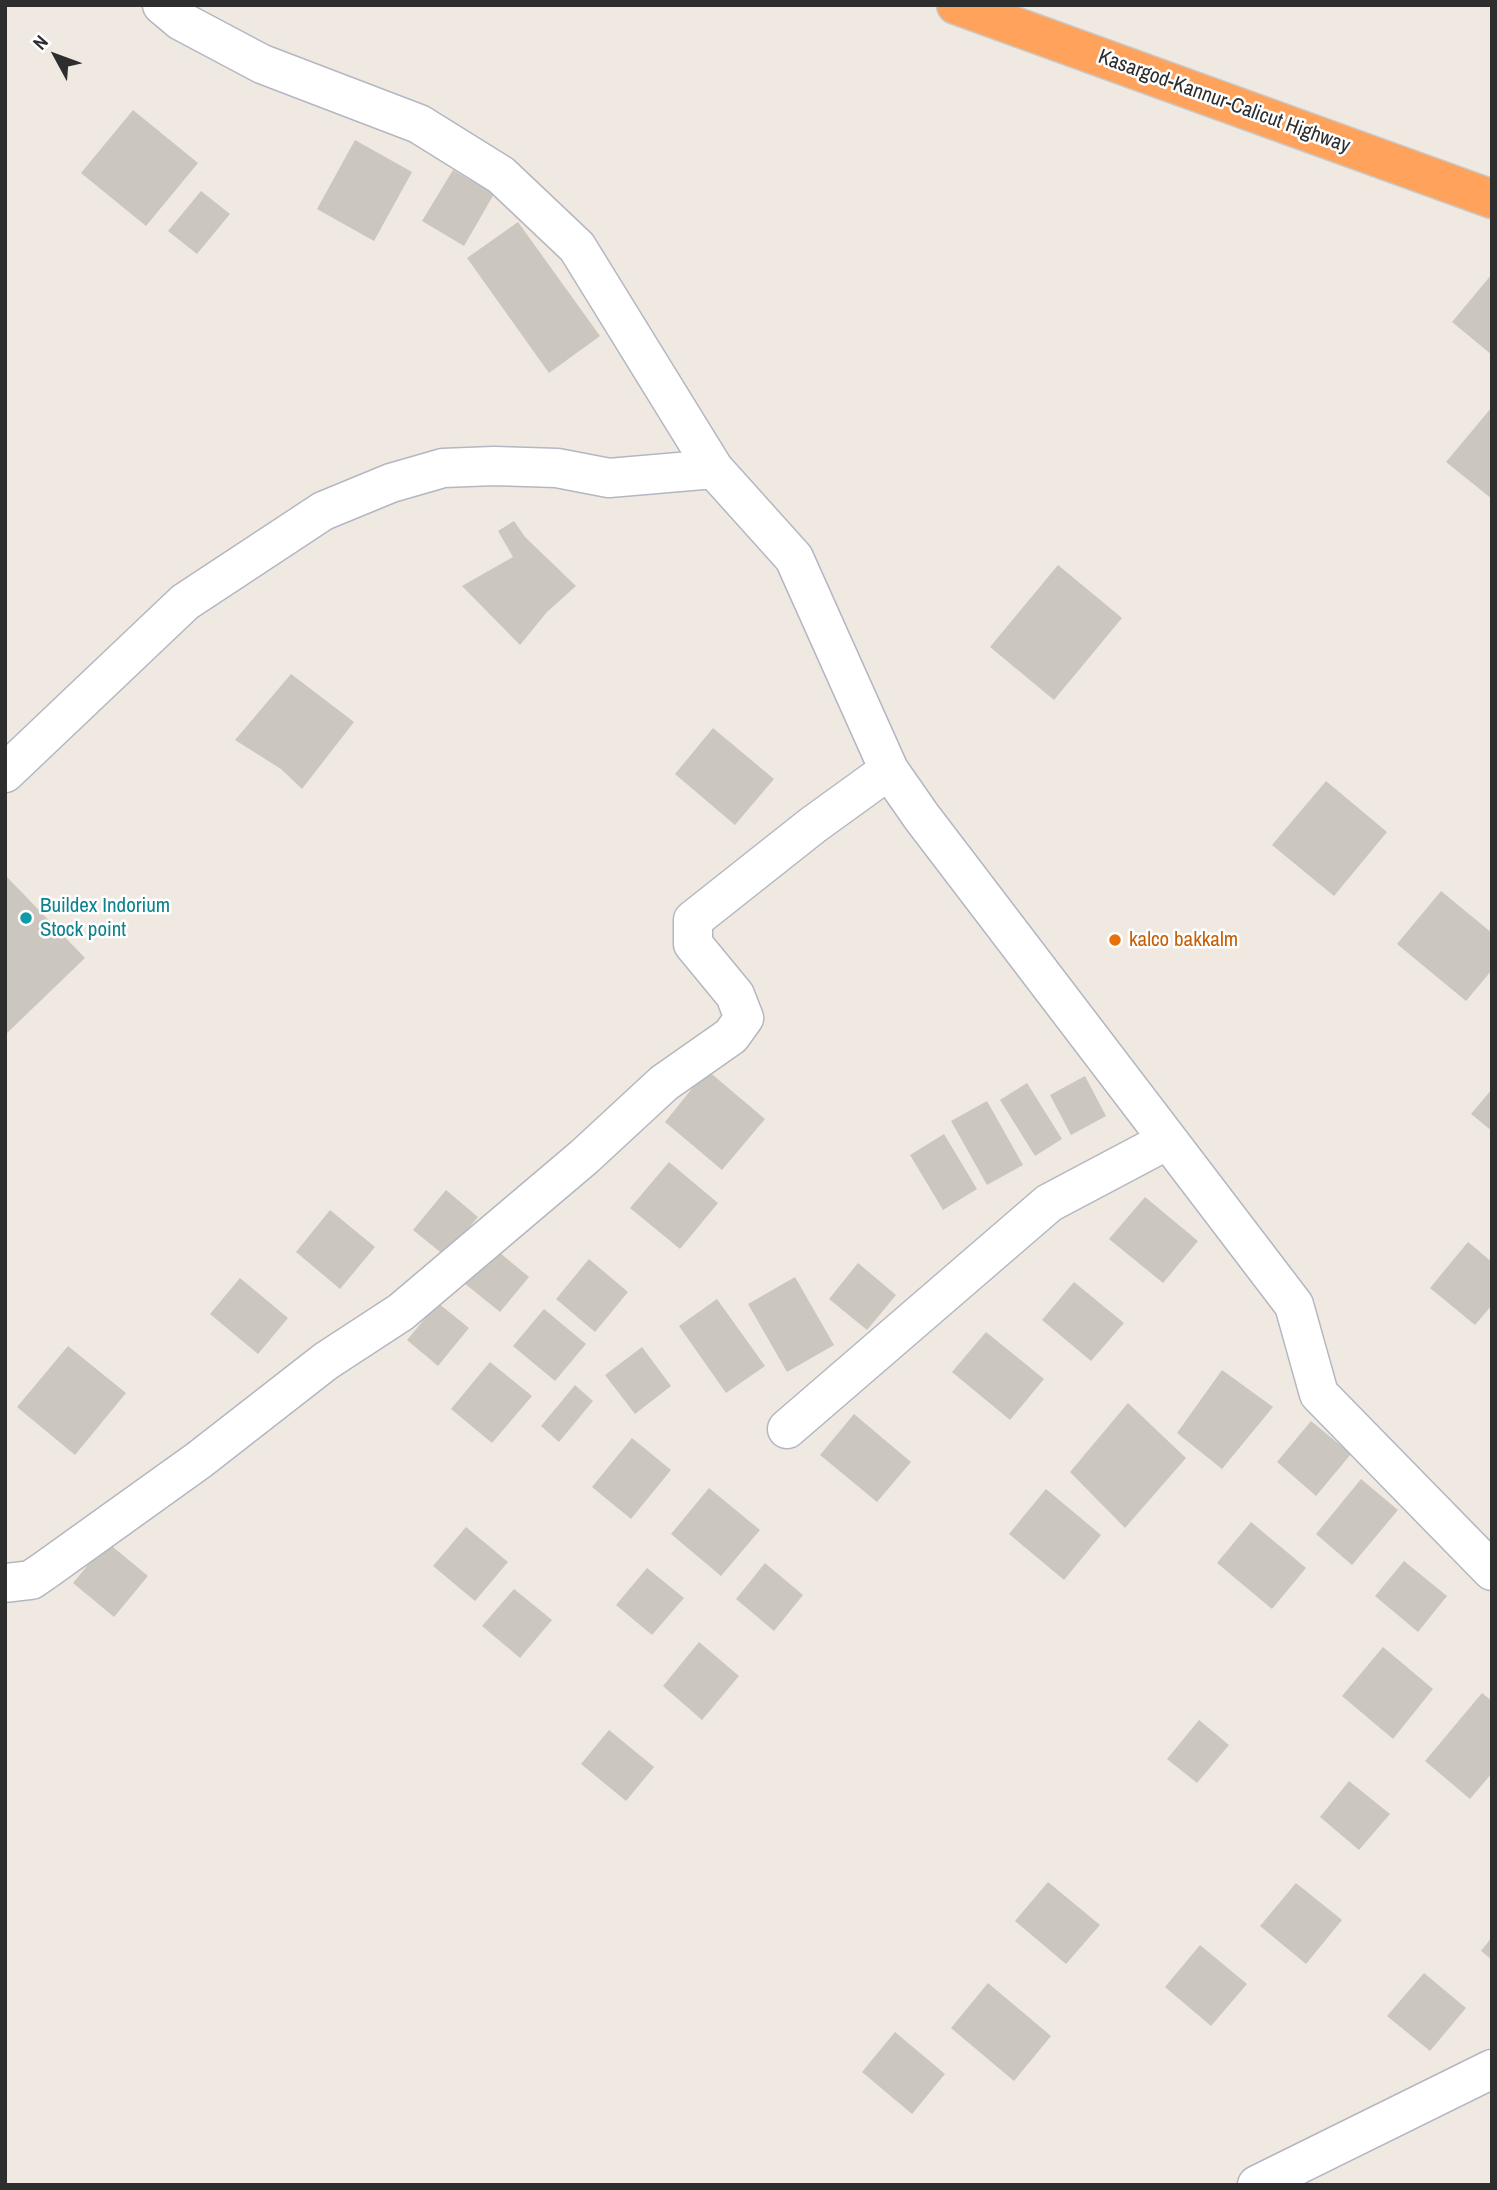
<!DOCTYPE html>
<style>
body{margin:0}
#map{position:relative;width:1497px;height:2190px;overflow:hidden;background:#efe9e1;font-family:"Archivo Narrow",sans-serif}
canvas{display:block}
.frame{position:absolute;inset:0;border:7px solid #2e2e2e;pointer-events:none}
.north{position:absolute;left:21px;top:21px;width:70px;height:70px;-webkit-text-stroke:5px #fff;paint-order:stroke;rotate:311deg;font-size:19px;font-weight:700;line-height:28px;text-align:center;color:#2e2e2e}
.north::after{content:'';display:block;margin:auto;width:24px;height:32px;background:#2e2e2e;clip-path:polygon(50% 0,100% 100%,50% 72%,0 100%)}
</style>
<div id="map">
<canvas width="1497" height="2190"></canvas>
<div class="frame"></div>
<div class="north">N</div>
</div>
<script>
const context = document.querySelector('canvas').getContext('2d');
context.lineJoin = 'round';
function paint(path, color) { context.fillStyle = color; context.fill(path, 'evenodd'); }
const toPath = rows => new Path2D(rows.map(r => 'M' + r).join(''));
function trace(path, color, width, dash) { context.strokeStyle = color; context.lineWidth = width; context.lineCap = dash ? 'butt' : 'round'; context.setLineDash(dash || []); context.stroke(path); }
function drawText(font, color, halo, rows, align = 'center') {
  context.font = font + ' "Archivo Narrow",sans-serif'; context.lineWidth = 5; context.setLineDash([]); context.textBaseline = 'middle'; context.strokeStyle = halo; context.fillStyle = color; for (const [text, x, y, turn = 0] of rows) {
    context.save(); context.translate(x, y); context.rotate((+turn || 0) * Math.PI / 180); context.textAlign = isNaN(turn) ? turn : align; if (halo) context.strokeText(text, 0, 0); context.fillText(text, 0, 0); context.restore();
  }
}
paint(toPath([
 [133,110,198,163,146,226,81,173],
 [355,140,412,172,374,241,317,209],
 [453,170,494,194,464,246,422,221],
 [201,191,230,214,197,254,168,231],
 [518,222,600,336,549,373,467,258],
 [1492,274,1492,355,1452,322],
 [1492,407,1492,499,1446,462],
 [514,521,525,537,576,586,547,612,520,645,462,586,513,557,498,531],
 [1058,565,1122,618,1054,700,990,647],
 [291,674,354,722,302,789,281,769,235,740],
 [713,728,774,779,735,825,675,774],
 [1326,781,1387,832,1334,896,1272,845],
 [7,877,85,958,5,1035,5,879],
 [1441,891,1492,933,1492,970,1466,1001,1397,944],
 [707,1070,765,1119,722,1170,665,1122],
 [1085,1076,1106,1116,1071,1135,1050,1095],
 [1027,1083,1062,1139,1035,1156,1000,1100],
 [1492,1089,1492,1131,1471,1114],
 [987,1101,1023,1165,987,1185,951,1121],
 [944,1134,977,1189,943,1210,910,1155],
 [669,1162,718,1203,680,1249,630,1208],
 [446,1190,478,1217,445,1256,413,1230],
 [1145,1197,1198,1241,1163,1283,1109,1239],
 [330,1210,375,1247,340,1289,296,1252],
 [1468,1242,1492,1262,1492,1305,1475,1325,1430,1288],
 [494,1248,529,1277,500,1312,464,1283],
 [589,1259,628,1292,595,1332,556,1299],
 [858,1263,896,1295,867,1330,829,1299],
 [795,1277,834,1345,787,1372,748,1304],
 [240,1278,288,1318,258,1354,210,1314],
 [1074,1282,1124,1323,1091,1361,1042,1320],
 [717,1299,765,1366,726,1393,679,1326],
 [438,1303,469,1328,438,1366,407,1340],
 [544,1309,586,1344,555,1381,513,1346],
 [986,1332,1044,1379,1010,1420,952,1372],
 [68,1346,126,1393,75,1455,17,1407],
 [642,1347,671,1386,635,1414,605,1375],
 [490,1362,532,1396,492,1443,451,1409],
 [1222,1370,1273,1407,1222,1469,1177,1433],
 [575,1385,593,1401,559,1442,541,1426],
 [1128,1403,1186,1458,1125,1528,1070,1472],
 [854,1414,911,1462,877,1502,820,1455],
 [1311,1421,1351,1454,1316,1496,1277,1462],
 [632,1438,671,1470,631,1519,592,1487],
 [1361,1479,1398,1510,1352,1565,1316,1534],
 [709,1488,760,1530,721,1576,671,1534],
 [1046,1489,1101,1535,1064,1580,1009,1534],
 [1251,1522,1306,1568,1272,1609,1217,1563],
 [466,1527,508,1562,475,1601,433,1566],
 [107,1542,148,1576,114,1617,73,1583],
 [1404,1561,1447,1596,1418,1632,1375,1596],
 [765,1563,803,1595,774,1631,736,1599],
 [647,1568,684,1598,652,1635,616,1605],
 [514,1589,552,1620,520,1658,482,1626],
 [699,1642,739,1676,702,1720,663,1686],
 [1383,1647,1433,1689,1393,1739,1342,1696],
 [1482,1693,1492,1701,1492,1773,1470,1799,1425,1761],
 [1199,1720,1229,1745,1197,1783,1167,1759],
 [609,1730,654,1767,626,1801,581,1764],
 [1349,1781,1390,1814,1359,1850,1320,1817],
 [1048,1882,1100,1925,1066,1964,1015,1921],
 [1296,1883,1342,1920,1306,1964,1260,1926],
 [1492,1937,1492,1960,1481,1951],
 [1200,1945,1247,1984,1211,2026,1165,1987],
 [1424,1973,1466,2008,1430,2051,1387,2016],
 [988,1983,1051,2036,1014,2081,951,2028],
 [895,2032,945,2074,912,2114,862,2072]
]), '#cbc7bf');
const minor = toPath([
 [162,5,181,21,262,64,419,124,501,175,577,247,714,469,794,558,889,770,921,816,1294,1305,1319,1394,1492,1571],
 [5,773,185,602,323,511,391,483,443,468,494,466,557,468,609,478,714,469],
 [787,1429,1049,1203,1168,1140],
 [5,1583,31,1580,47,1569,199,1460,326,1361,401,1312,584,1157,664,1083,731,1036,744,1018,735,995,693,944,693,920,813,825,889,770],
 [1257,2185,1492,2069]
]);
const highway = toPath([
 [956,5,1492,199]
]);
trace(minor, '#b4b7c1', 41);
trace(highway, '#c9c9c9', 41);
trace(minor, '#fff', 38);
trace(highway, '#ffa35c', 38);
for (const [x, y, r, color] of [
 [26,918,7,"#0f9aa8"],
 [1115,940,7,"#e8710a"]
]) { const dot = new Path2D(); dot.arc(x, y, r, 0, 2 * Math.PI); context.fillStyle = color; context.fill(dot); trace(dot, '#fff', 2.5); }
drawText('21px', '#2e2e2e', '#fff', [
 ["Kasargod-Kannur-Calicut Highway",1224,102,20]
]);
drawText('21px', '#0d838f', '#fff', [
 ["Buildex Indorium",40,906],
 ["Stock point",40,930]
], 'left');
drawText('21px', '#c56008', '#fff', [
 ["kalco bakkalm",1129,940]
], 'left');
</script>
